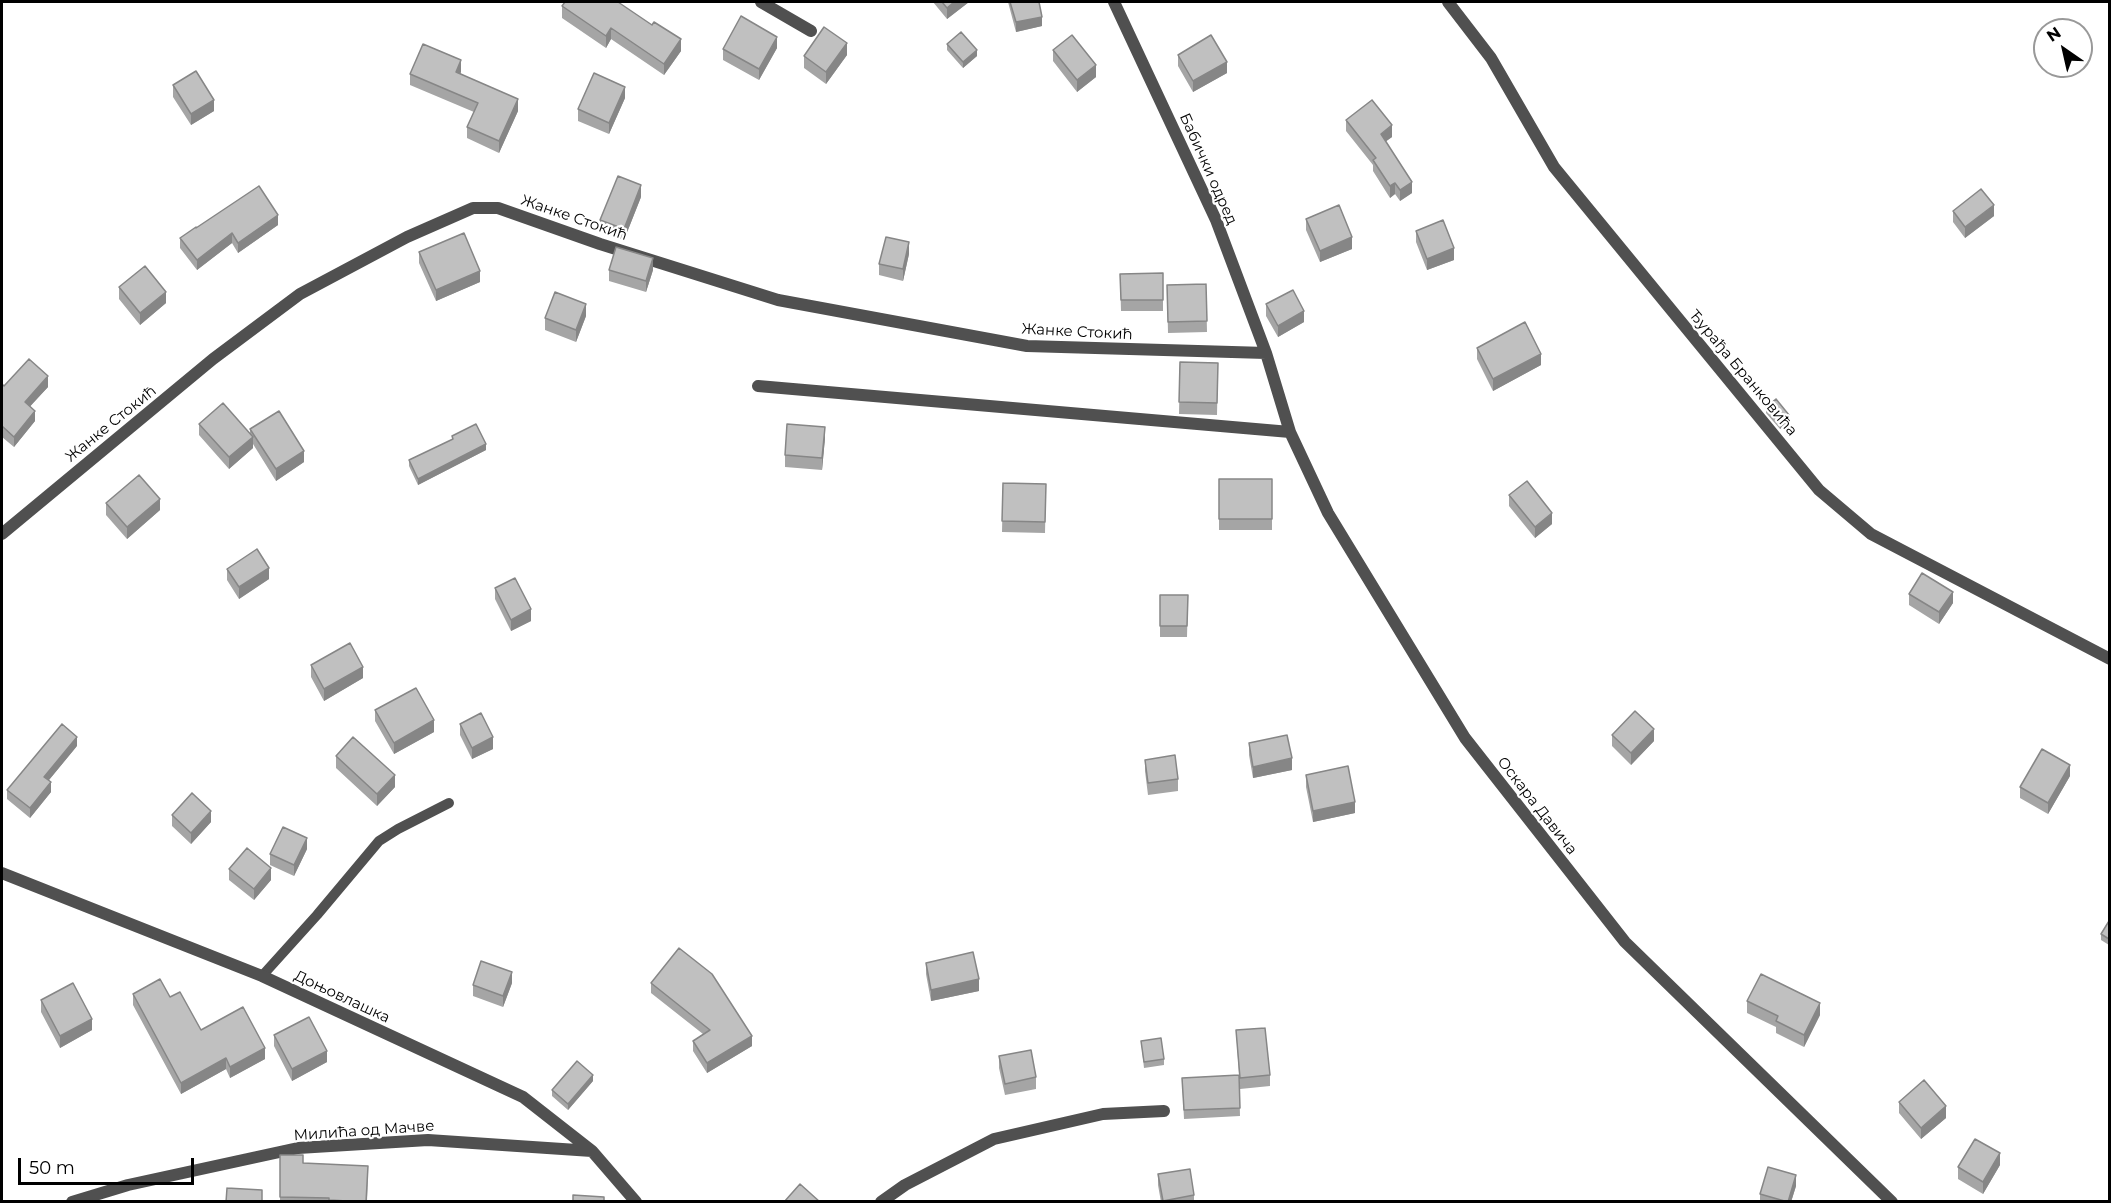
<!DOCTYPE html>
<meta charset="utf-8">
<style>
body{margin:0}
#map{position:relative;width:2111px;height:1203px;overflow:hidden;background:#fff;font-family:Montserrat,sans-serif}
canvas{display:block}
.frame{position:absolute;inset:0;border:3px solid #000;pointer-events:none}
.north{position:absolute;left:2033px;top:18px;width:60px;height:60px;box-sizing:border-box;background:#fff;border:2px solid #999;border-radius:50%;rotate:326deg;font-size:16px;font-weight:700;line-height:24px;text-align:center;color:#000}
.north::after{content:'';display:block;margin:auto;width:21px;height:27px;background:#000;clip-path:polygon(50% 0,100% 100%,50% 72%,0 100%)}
.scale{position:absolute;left:18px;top:1158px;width:176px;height:27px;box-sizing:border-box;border:3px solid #000;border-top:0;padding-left:8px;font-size:18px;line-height:21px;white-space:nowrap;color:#000;-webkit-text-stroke:4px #fff;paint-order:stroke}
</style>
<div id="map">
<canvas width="2111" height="1203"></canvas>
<div class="frame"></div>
<div class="north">N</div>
<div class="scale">50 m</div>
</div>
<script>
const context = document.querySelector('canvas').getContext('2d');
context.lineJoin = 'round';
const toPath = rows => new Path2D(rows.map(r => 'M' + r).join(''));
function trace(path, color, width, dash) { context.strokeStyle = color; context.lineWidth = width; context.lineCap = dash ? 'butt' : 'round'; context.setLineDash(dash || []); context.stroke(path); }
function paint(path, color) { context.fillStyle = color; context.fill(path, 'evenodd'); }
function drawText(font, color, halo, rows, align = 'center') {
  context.font = font + ' Montserrat,sans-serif'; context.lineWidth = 4.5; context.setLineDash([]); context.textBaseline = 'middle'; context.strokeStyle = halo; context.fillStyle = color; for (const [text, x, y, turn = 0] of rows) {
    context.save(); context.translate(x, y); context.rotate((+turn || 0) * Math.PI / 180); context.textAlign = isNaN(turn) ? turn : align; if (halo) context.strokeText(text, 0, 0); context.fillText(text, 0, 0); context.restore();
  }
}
trace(toPath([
 [262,976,317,915,379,841,398,829,449,803]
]), '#505050', 10);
trace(toPath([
 [761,2,811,31],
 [1114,2,1216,220,1266,353,1290,432,1328,513,1465,738,1625,942,1892,1202],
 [1448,2,1491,58,1554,167,1819,490,1871,534,2110,659],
 [758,386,1290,432],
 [2,534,213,359,300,294,407,237,473,208,498,208,600,244,778,300,1027,346,1266,353],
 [2,873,262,976,523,1097,592,1151,636,1202],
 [72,1202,128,1185,298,1148,428,1140,592,1151],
 [881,1202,905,1185,994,1139,1103,1114,1164,1111]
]), '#505050', 12);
paint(toPath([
 [933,2,969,2,947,19],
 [1008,2,1039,2,1042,26,1016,32],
 [562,6,681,51,664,75,611,39,606,48,562,18],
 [947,44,977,56,963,68,947,50],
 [777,48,759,80,723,60,723,49],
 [1053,50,1096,77,1077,92,1053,61],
 [847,55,826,84,804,68,804,56],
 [1178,55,1227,73,1193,92,1178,66],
 [461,72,460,73,518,111,499,153,467,138,467,127,474,112,410,85,410,74],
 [173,85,214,111,191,125,173,97],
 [625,98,609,134,578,121,578,109],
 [1346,120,1392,137,1386,141,1412,193,1400,201,1395,194,1390,198,1373,171,1373,165,1346,131],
 [641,197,624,240,600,231,600,220],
 [1953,211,1994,216,1965,238,1953,222],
 [1306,219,1352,249,1320,262,1306,230],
 [278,225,238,253,232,243,197,270,180,248,180,238,196,228],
 [1416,231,1454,260,1427,270,1416,242],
 [419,252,480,282,436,301,419,263],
 [909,254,903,281,879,275,879,264],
 [609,270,653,270,646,292,609,281],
 [1163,273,1163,311,1121,311,1120,274],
 [1206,284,1207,332,1168,333,1167,285],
 [119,287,166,303,140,325,119,299],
 [1266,304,1304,322,1278,337,1266,316],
 [586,316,576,342,545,330,545,318],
 [1477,348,1541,365,1493,391,1477,359],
 [1180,362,1218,363,1217,415,1179,414],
 [2,383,4,386,48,387,30,406,35,421,14,447,2,437],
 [1766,407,1789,421,1780,429,1766,413],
 [199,424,250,434,250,429,304,462,276,481,253,444,253,448,229,469,199,435],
 [452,436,486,450,418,485,409,466,409,460,452,440],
 [825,438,822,470,785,467,785,455],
 [1219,479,1272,479,1272,530,1219,530],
 [1003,483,1046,484,1045,533,1002,532],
 [1509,495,1552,524,1535,538,1509,506],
 [106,503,160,510,127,539,106,515],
 [227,569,269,579,239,599,227,580],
 [495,588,531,621,511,631,495,599],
 [1909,594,1953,603,1939,624,1909,605],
 [1160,595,1188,595,1187,637,1160,637],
 [311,665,363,678,324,701,311,677],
 [375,710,434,732,394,754,375,721],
 [460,724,493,749,472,759,460,735],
 [1612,735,1654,741,1631,765,1612,746],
 [1249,743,1292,770,1253,778,1249,755],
 [77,746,49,780,51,792,30,818,7,799,7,790],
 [336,756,395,787,377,806,336,768],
 [1145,760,1178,779,1178,791,1148,795,1145,771],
 [1306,775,1355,813,1313,822,1306,787],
 [2070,776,2048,814,2020,798,2020,787],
 [172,815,211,822,191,844,172,826],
 [307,849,294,876,270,865,270,854],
 [229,869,271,880,254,900,229,880],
 [2109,921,2109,945,2101,940,2101,934],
 [926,963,979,991,931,1001,926,974],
 [512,983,503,1007,473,996,473,985],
 [651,983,752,1046,707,1073,693,1051,693,1041,703,1034,651,993],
 [133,994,170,997,201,1030,265,1059,230,1078,226,1069,181,1094,133,1005],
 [41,1000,92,1030,60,1048,41,1012],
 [1747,1001,1820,1015,1804,1047,1776,1033,1776,1027,1747,1013],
 [1236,1030,1270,1075,1270,1086,1240,1089],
 [274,1035,327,1062,292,1081,274,1046],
 [1141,1041,1164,1059,1164,1065,1144,1068],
 [999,1056,1036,1077,1036,1089,1005,1095,999,1068],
 [1239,1075,1240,1116,1184,1119,1182,1078],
 [593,1081,568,1110,552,1096,552,1090],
 [1899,1102,1946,1118,1921,1139,1899,1113],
 [280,1155,303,1163,368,1176,367,1202,280,1202],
 [2000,1165,1983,1194,1958,1179,1958,1167],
 [1158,1174,1194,1195,1194,1202,1161,1202,1158,1185],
 [1796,1186,1791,1202,1760,1202,1760,1194]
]), '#a5a5a5');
paint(toPath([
 [954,2,969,2,947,19,947,8],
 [1042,17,1042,26,1016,32,1016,22],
 [611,28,611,39,606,48,606,36],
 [777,37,777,48,759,80,759,69],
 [681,39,681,51,664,75,664,64],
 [847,43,847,55,826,84,826,72],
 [977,50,977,56,963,68,963,62],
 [461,60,461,72,456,83,456,72],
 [1227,62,1227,73,1193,92,1193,81],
 [1096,65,1096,77,1077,92,1077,80],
 [625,87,625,98,609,134,609,123],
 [518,99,518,111,499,153,499,141],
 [214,100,214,111,191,125,191,114],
 [1392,125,1392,137,1381,145,1381,134],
 [1412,182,1412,193,1400,201,1400,190],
 [1395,183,1395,194,1390,198,1390,186],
 [641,185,641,197,624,240,624,229],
 [1994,205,1994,216,1965,238,1965,227],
 [278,215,278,225,238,253,238,243],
 [232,233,232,243,197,270,197,260],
 [1352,237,1352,249,1320,262,1320,251],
 [909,242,909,254,903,281,903,269],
 [1454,248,1454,260,1427,270,1427,259],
 [653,258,653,270,646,292,646,281],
 [480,271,480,282,436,301,436,290],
 [166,292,166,303,140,325,140,313],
 [586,304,586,316,576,342,576,330],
 [1304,311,1304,322,1278,337,1278,326],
 [1541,354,1541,365,1493,391,1493,379],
 [48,376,48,387,25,412,25,402],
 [35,411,35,421,14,447,14,437],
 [1789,415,1789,421,1780,429,1780,423],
 [825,427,825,438,822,470,822,458],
 [253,437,253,448,229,469,229,457],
 [486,444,486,450,418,485,418,479],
 [304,451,304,462,276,481,276,469],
 [160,499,160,510,127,539,127,527],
 [1552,513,1552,524,1535,538,1535,527],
 [269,568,269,579,239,599,239,587],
 [1953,592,1953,603,1939,624,1939,612],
 [531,609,531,621,511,631,511,620],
 [363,667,363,678,324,701,324,689],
 [434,720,434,732,394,754,394,743],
 [1654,729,1654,741,1631,765,1631,753],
 [77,737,77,746,44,786,44,777],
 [493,737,493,749,472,759,472,748],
 [1292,758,1292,770,1253,778,1253,767],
 [2070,765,2070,776,2048,814,2048,803],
 [395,775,395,787,377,806,377,794],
 [51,782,51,792,30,818,30,808],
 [1355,802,1355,813,1313,822,1313,811],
 [211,811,211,822,191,844,191,833],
 [307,838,307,849,294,876,294,865],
 [271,868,271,880,254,900,254,889],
 [512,972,512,983,503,1007,503,996],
 [979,979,979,991,931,1001,931,990],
 [1820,1003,1820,1015,1804,1047,1804,1035],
 [92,1019,92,1030,60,1048,60,1036],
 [752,1036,752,1046,707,1073,707,1063],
 [265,1048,265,1059,230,1078,230,1067],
 [327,1051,327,1062,292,1081,292,1069],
 [226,1058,226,1069,181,1094,181,1083],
 [593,1075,593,1081,568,1110,568,1104],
 [1946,1106,1946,1118,1921,1139,1921,1128],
 [2000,1153,2000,1165,1983,1194,1983,1182],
 [1796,1175,1796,1186,1791,1202,1788,1202]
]), '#868686');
const building = toPath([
 [565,2,618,2,652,25,654,22,681,39,664,64,611,28,606,36,562,6,565,2],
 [942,2,954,2,947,8,942,2],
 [1010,2,1039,2,1042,17,1016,22,1010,2],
 [741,16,777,37,759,69,723,49,741,16],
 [824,27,847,43,826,72,804,56,824,27],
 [961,32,977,50,963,62,947,44,961,32],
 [1072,35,1096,65,1077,80,1053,50,1072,35],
 [1211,35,1227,62,1193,81,1178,55,1211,35],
 [423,44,461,60,456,72,518,99,499,141,467,127,478,103,410,74,423,44],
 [196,71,214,100,191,114,173,85,196,71],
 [594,73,625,87,609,123,578,109,594,73],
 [1372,100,1392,125,1381,134,1412,182,1400,190,1395,183,1390,186,1373,160,1376,158,1346,120,1372,100],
 [618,176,641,185,624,229,600,220,618,176],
 [259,186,278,215,238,243,232,233,197,260,180,238,196,227,196,228,259,186],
 [1981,189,1994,205,1965,227,1953,211,1981,189],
 [1339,205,1352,237,1320,251,1306,219,1339,205],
 [1443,220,1454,248,1427,259,1416,231,1443,220],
 [464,233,480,271,436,290,419,252,464,233],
 [886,237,909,242,903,269,879,264,886,237],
 [616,247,653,258,646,281,609,270,616,247],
 [145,266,166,292,140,313,119,287,145,266],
 [1163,273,1163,300,1121,300,1120,274,1163,273],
 [1206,284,1207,321,1168,322,1167,285,1206,284],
 [1293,290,1304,311,1278,326,1266,304,1293,290],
 [555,292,586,304,576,330,545,318,555,292],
 [1525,322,1541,354,1493,379,1477,348,1525,322],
 [29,359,48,376,25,402,35,411,14,437,2,426,2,384,4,386,29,359],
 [1180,362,1218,363,1217,403,1179,402,1180,362],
 [1776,399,1789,415,1780,423,1766,407,1776,399],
 [223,403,253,437,229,457,199,424,223,403],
 [279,411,304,451,276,469,250,429,279,411],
 [476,424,486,444,418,479,409,460,453,439,452,436,476,424],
 [787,424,825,427,822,458,785,455,787,424],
 [139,475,160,499,127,527,106,503,139,475],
 [1219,479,1272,479,1272,519,1219,519,1219,479],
 [1527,481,1552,513,1535,527,1509,495,1527,481],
 [1003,483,1046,484,1045,522,1002,521,1003,483],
 [257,549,269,568,239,587,227,569,257,549],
 [1922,573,1953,592,1939,612,1909,594,1922,573],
 [515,578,531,609,511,620,495,588,515,578],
 [1160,595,1188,595,1187,626,1160,626,1160,595],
 [350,643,363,667,324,689,311,665,350,643],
 [416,688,434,720,394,743,375,710,416,688],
 [1635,711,1654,729,1631,753,1612,735,1635,711],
 [481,713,493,737,472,748,460,724,481,713],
 [62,724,77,737,44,777,51,782,30,808,7,790,62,724],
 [1287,735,1292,758,1253,767,1249,743,1287,735],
 [353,737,395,775,377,794,336,756,353,737],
 [2042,749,2070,765,2048,803,2020,787,2042,749],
 [1175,755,1178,779,1148,783,1145,760,1175,755],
 [1348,766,1355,802,1313,811,1306,775,1348,766],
 [192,793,211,811,191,833,172,815,192,793],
 [283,827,307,838,294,865,270,854,283,827],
 [247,848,271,868,254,889,229,869,247,848],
 [2109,921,2109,939,2101,934,2109,921],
 [679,948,712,974,752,1036,707,1063,693,1041,710,1030,651,983,679,948],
 [973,952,979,979,931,990,926,963,973,952],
 [481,961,512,972,503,996,473,985,481,961],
 [1761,974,1820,1003,1804,1035,1776,1021,1778,1016,1747,1001,1761,974],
 [160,979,170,997,180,992,201,1030,243,1007,265,1048,230,1067,226,1058,181,1083,133,994,160,979],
 [73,983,92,1019,60,1036,41,1000,73,983],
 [309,1017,327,1051,292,1069,274,1035,309,1017],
 [1265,1028,1270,1075,1240,1078,1236,1030,1265,1028],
 [1161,1038,1164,1059,1144,1062,1141,1041,1161,1038],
 [1031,1050,1036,1077,1005,1084,999,1056,1031,1050],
 [577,1061,593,1075,568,1104,552,1090,577,1061],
 [1239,1075,1240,1108,1184,1110,1182,1078,1239,1075],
 [1924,1080,1946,1106,1921,1128,1899,1102,1924,1080],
 [1975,1139,2000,1153,1983,1182,1958,1167,1975,1139],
 [280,1155,303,1155,303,1163,368,1166,366,1202,329,1200,329,1198,280,1197,280,1155],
 [1768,1167,1796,1175,1788,1202,1760,1194,1768,1167],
 [1190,1169,1194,1195,1163,1201,1158,1174,1190,1169],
 [800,1184,820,1202,784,1202,800,1184],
 [227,1188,262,1190,262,1202,226,1202,227,1188],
 [573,1195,604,1197,604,1202,573,1202,573,1195]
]);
paint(building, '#c0c0c0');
trace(building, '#868686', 1.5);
drawText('15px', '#000', '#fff', [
 ["Бабички одред",1208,169,66],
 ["Жанке Стокић",574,218,19],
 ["Жанке Стокић",1077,332,3],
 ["Ђурађа Бранковића",1743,373,50],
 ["Жанке Стокић",111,424,-39],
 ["Оскара Давича",1537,806,52],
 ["Доњовлашка",342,997,25],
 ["Милића од Мачве",364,1131,-4]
]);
</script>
